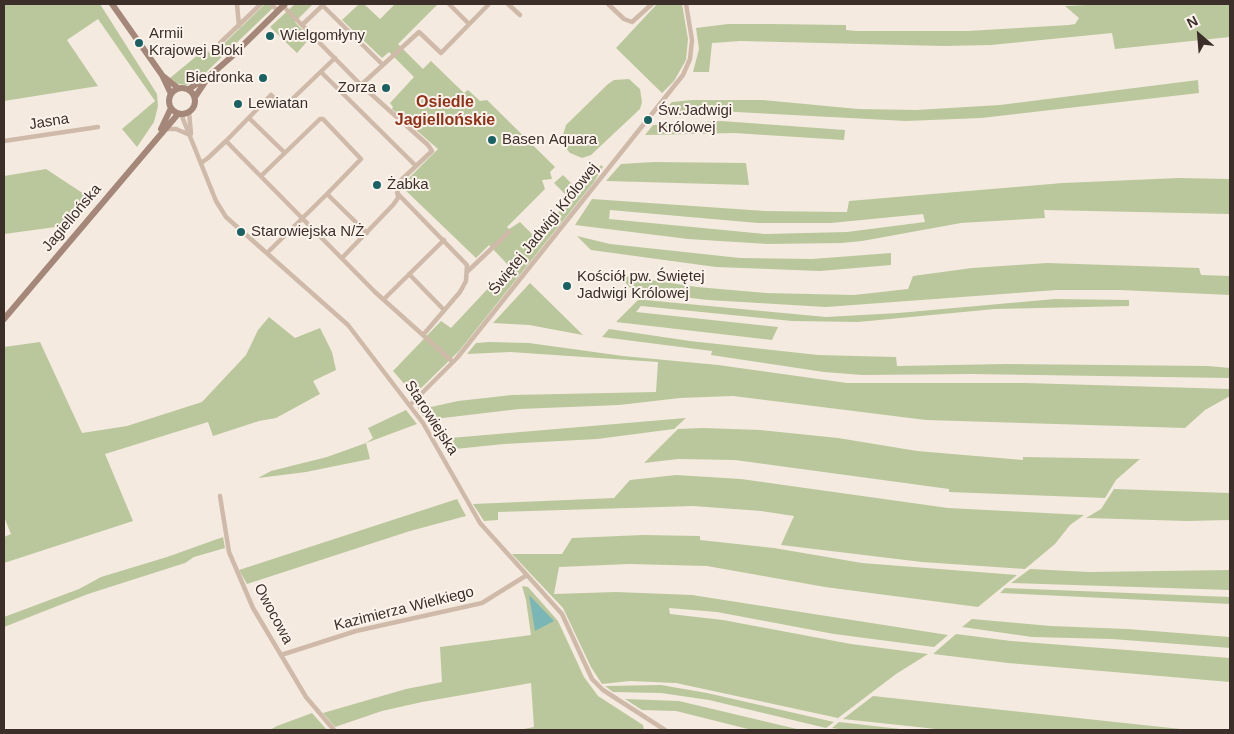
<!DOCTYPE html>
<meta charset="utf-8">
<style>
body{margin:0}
#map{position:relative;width:1234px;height:734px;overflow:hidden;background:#f5eadf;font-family:Arial,sans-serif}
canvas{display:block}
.frame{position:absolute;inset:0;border:5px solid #3c2e29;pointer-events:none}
.north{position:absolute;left:1174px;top:10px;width:50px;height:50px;-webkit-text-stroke:4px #fcf4ec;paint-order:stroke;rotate:333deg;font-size:14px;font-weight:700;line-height:20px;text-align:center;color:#3c2e29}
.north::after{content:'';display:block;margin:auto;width:18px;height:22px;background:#3c2e29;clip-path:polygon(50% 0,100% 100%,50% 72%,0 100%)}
</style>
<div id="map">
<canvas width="1234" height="734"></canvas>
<div class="frame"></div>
<div class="north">N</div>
</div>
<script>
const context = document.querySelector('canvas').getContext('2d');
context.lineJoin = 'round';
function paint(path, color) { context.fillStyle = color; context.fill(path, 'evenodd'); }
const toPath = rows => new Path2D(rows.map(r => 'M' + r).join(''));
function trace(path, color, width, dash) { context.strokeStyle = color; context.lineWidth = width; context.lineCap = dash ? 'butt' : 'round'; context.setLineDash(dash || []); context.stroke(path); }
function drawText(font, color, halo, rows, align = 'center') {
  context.font = font + ' Arial,sans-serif'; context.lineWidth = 4; context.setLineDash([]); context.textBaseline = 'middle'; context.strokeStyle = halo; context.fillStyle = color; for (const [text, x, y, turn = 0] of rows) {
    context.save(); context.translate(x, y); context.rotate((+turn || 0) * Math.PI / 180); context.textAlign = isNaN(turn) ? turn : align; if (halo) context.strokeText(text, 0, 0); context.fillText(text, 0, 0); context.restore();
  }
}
paint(toPath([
 [4,4,100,4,157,94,158,106,154,122,137,147,122,129,155,101,98,19,67,40,98,86,4,101],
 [265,4,277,4,198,80,187,85,178,84,170,78,205,49,212,55],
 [295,4,313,4,295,22,310,38,297,53,270,27],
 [359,4,364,4,380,19,395,4,438,4,398,44,423,69,431,61,464,93,468,90,480,101,487,100,555,167,550,172,552,179,542,180,545,189,507,227,509,229,520,222,534,236,571,200,554,183,563,175,578,190,601,165,603,167,594,182,459,351,414,395,393,371,441,321,451,328,509,266,489,245,476,258,401,186,438,149,392,109,393,107,390,103,414,77,389,52,382,58,342,20],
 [657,4,682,4,688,39,686,60,674,81,662,93,616,48],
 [1109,4,1230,4,1230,37,1115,49,1112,33,991,45,944,46,740,41,712,43,709,72,693,72,699,49,696,28,728,24,771,24,846,25,846,30,856,31,968,31,1069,25,1075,24,1079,18,1065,6],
 [629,79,640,89,642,102,640,109,591,155,582,158,570,153,564,146,562,138,566,125,608,84,614,80],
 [1198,80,1199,93,981,118,906,121,717,111,661,113,672,102,692,100,763,100,858,109,916,110,1000,105],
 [721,121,845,130,844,140,734,133,645,135,653,125],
 [654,162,746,163,749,185,606,181,621,164],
 [46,169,87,196,63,226,4,234,4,176],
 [1179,178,1230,179,1230,214,1044,210,1045,218,961,223,862,241,841,243,768,244,688,239,575,225,592,199,765,211,842,212,847,212,849,201,1063,183],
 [610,210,758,223,831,223,923,214,925,222,847,232,765,234,609,219],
 [577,236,610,244,740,258,812,259,891,253,891,265,820,271,716,267,591,250],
 [1047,263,1199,268,1201,275,1230,276,1230,295,1120,290,1057,290,826,307,708,300,648,293,645,300,826,317,898,313,1055,299,1129,300,1129,306,995,309,858,322,792,321,641,306,636,312,778,327,772,340,616,322,640,298,618,275,697,287,766,293,854,295,908,289,913,276,972,268],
 [530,283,583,335,529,325,493,323],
 [269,317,295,338,320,328,332,352,336,370,313,381,320,394,276,418,259,421,213,436,208,422,105,454,133,521,4,563,4,537,11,534,4,517,4,347,40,342,82,433,127,426,202,402,246,355,258,330],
 [609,329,690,341,818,355,896,357,897,366,1007,364,1208,366,1230,368,1230,378,971,374,862,375,824,372,711,355,712,351,602,337],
 [489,342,529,343,623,356,718,365,847,383,1025,383,1161,387,1230,389,1230,396,1205,410,1185,428,926,420,733,396,680,398,619,405,519,409,426,420,417,407,424,400,431,407,458,401,512,395,656,392,658,362,510,352,467,354,476,343],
 [406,410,417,424,366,443,370,459,306,472,258,478,271,471,327,457,366,443,373,438,368,428],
 [686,418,674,429,597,439,504,444,445,450,438,439],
 [703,428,760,430,838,438,917,451,1023,460,1023,457,1140,459,1116,480,1105,498,949,492,949,489,735,460,678,459,644,463,678,429],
 [676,475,741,479,948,508,1084,515,1070,525,1055,544,1025,569,922,562,781,545,794,516,761,511,693,506,498,512,498,520,484,521,473,504,614,498,630,480],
 [1114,489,1230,493,1230,520,1187,521,1086,518,1101,509],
 [457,499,466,516,410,531,247,584,239,570],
 [643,535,700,536,700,540,774,548,862,563,1017,575,978,607,825,587,707,566,629,564,559,567,554,594,616,592,692,595,948,635,934,647,834,634,717,612,669,608,670,614,723,620,851,644,928,654,896,674,838,718,676,683,630,681,602,684,591,667,563,608,512,554,562,554,572,538],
 [223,537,225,548,194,557,185,563,88,594,4,627,4,617,79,589,101,577,167,557],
 [1030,569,1089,572,1230,570,1230,590,1011,583],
 [522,586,528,587,558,621,584,677,598,696,643,725,644,730,519,730,534,727,531,683,422,702,382,711,335,727,323,713,406,689,442,682,440,647,531,635,526,600],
 [1005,588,1230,597,1230,604,1000,593],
 [972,619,1051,626,1127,629,1230,637,1230,648,1112,639,1032,637,962,627],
 [956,634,1011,641,1230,658,1230,682,1008,663,933,654],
 [661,685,707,693,834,722,826,728,709,700,661,693,613,692,605,686],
 [873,696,956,705,1190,730,945,730,843,719],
 [625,699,679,701,801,730,752,730,676,711,642,710],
 [312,713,327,730,270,730,277,726],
 [839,722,909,730,844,730,832,728]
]), '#bac79c');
paint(toPath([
 [529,595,554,621,535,631]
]), '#7ab6b6');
trace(toPath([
 [237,4,239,26],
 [271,4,278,11],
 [449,4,469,24],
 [508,4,520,15],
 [608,4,624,19,632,22,652,4],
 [322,5,383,65],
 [283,6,302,25,323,5],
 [302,25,361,85,428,145,432,151,397,184,398,198,393,205,342,258],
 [230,58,220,46,220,43,261,4],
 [321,72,416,166],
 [361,85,419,32,441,53,489,4],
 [189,112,191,134],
 [181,114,216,201,226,217,348,325,423,423,480,523,562,614,592,679,603,690,665,730],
 [249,118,285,153],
 [165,129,176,129,190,135],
 [4,141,98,127],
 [226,141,271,95,284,107,335,58],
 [201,163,208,158,226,141,375,292,453,362],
 [261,176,320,119,323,119,361,159,327,194],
 [397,193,467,265,466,281,460,292,423,335],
 [267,253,327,194,367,233],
 [468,271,509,232],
 [409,274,444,310],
 [384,299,444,240],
 [410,405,457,358,683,75,690,59,692,40,686,4],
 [220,496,229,552,253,608,306,697,334,730],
 [281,655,356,631,482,603,527,575]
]), '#cfb9a9', 4.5);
trace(toPath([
 [112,4,162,75,171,94],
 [163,76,178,88],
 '169 101a13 13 0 1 1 26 0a13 13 0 1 1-26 0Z',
 [189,89,213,73,230,58,285,4],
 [195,97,207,79],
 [161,129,171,108],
 [4,319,178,114]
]), '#a48779', 6);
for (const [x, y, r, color] of [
 [270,36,5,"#196163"],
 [139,43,5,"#196163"],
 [263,78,5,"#196163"],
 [386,88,5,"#196163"],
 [238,104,5,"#196163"],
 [648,120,5,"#196163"],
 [492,140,5,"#196163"],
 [377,185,5,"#196163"],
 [241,232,5,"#196163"],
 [567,286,5,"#196163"]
]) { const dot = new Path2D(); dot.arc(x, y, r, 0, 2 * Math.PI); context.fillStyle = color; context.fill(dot); trace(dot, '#fcf4ec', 2); }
drawText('15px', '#3c2e29', '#fcf4ec', [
 ["Armii",149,34],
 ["Krajowej Bloki",149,51],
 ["Wielgomłyny",280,36],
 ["Biedronka",253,78,"right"],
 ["Zorza",376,88,"right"],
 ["Lewiatan",248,104],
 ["Św.Jadwigi",658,111],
 ["Królowej",658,128],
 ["Basen Aquara",502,140],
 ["Żabka",387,185],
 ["Starowiejska N/Ż",251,232],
 ["Kościół pw. Świętej",577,277],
 ["Jadwigi Królowej",577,294]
], 'left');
drawText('15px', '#3c2e29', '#fcf4ec', [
 ["Jasna",49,122,-9],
 ["Jagiellońska",72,218,-50],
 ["Świętej Jadwigi Królowej",544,229,-51],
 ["Starowiejska",431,418,57],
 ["Kazimierza Wielkiego",404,609,-14],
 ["Owocowa",273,614,62]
]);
drawText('bold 16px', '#943119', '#fcf4ec', [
 ["Osiedle",445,103],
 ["Jagiellońskie",445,121]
]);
</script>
